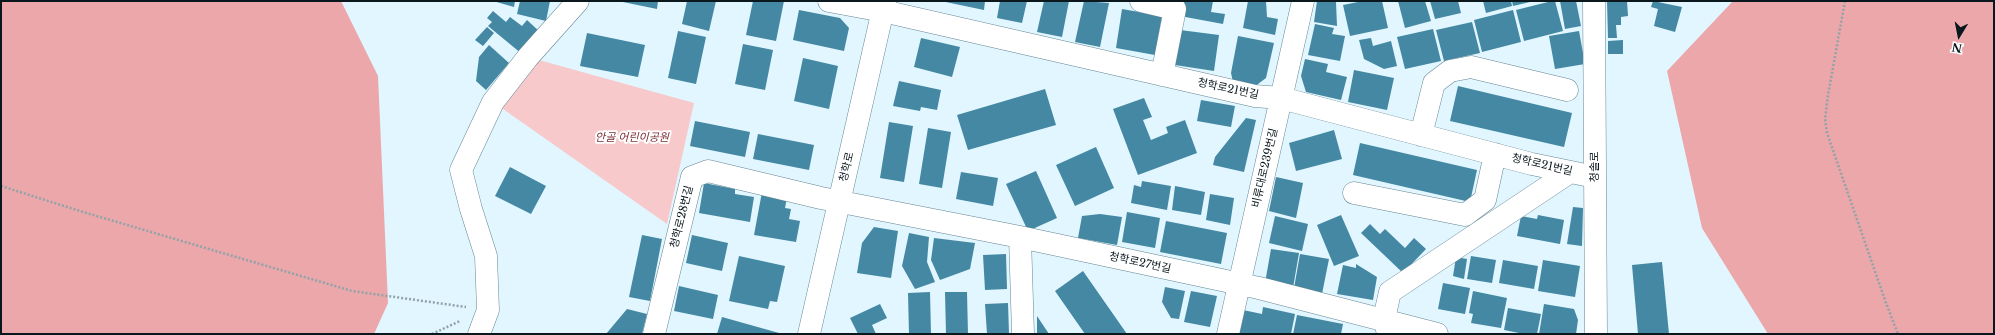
<!DOCTYPE html>
<meta charset="utf-8">
<style>
body{margin:0}
#map{position:relative;width:1995px;height:335px;overflow:hidden;background:#e1f6ff;font-family:"Libre Baskerville",serif}
canvas{display:block}
.frame{position:absolute;inset:0;border:2px solid #0a171c;pointer-events:none}
.north{position:absolute;left:1939px;top:16px;width:40px;height:40px;-webkit-text-stroke:3px #fff;paint-order:stroke;rotate:190deg;font-size:11px;font-weight:700;line-height:16px;text-align:center;color:#0a171c}
.north::after{content:'';display:block;margin:auto;width:14px;height:18px;background:#0a171c;clip-path:polygon(50% 0,100% 100%,50% 72%,0 100%)}
</style>
<div id="map">
<canvas width="1995" height="335"></canvas>
<div class="frame"></div>
<div class="north">N</div>
</div>
<script>
const context = document.querySelector('canvas').getContext('2d');
context.lineJoin = 'round';
function paint(path, color) { context.fillStyle = color; context.fill(path, 'evenodd'); }
const toPath = rows => new Path2D(rows.map(r => 'M' + r).join(''));
function trace(path, color, width, dash) { context.strokeStyle = color; context.lineWidth = width; context.lineCap = dash ? 'butt' : 'round'; context.setLineDash(dash || []); context.stroke(path); }
function drawText(font, color, halo, rows, align = 'center') {
  context.font = font + ' "Libre Baskerville","Noto Sans KR",serif'; context.lineWidth = 4; context.setLineDash([]); context.textBaseline = 'middle'; context.strokeStyle = halo; context.fillStyle = color; for (const [text, x, y, turn = 0] of rows) {
    context.save(); context.translate(x, y); context.rotate((+turn || 0) * Math.PI / 180); context.textAlign = isNaN(turn) ? turn : align; if (halo) context.strokeText(text, 0, 0); context.fillText(text, 0, 0); context.restore();
  }
}
paint(toPath([
 [528,57,694,103,667,224,493,102]
]), '#f8c9ca');
paint(toPath([
 [1,1,341,1,378,76,388,303,374,334,1,334],
 [1733,1,1994,1,1994,334,1768,334,1702,228,1667,71]
]), '#eba7a9');
paint(toPath([
 [493,1,515,1,514,7],
 [520,1,550,1,546,21,517,14],
 [618,1,658,1,657,9],
 [687,1,716,1,709,31,682,24],
 [753,1,784,1,776,41,746,35],
 [941,1,985,1,984,10],
 [1000,1,1027,1,1022,23,997,18],
 [1044,1,1069,1,1062,37,1037,32],
 [1084,1,1109,3,1100,47,1075,42],
 [1183,1,1213,1,1211,12,1225,14,1223,24,1180,16],
 [1248,1,1266,1,1267,17,1278,19,1275,35,1243,28],
 [1317,1,1336,2,1337,26,1314,22],
 [1363,1,1382,1,1388,28,1350,36,1343,5],
 [1398,1,1425,1,1431,21,1405,28],
 [1430,1,1458,1,1461,13,1435,19],
 [1483,1,1511,1,1512,6,1486,13],
 [1512,1,1530,1,1530,2,1513,6],
 [1552,1,1555,1,1563,31,1524,41,1516,10],
 [1560,1,1576,1,1581,26,1565,29],
 [1607,1,1627,1,1628,16,1621,17,1621,25,1616,25,1617,38,1608,38],
 [1653,1,1682,7,1675,32,1654,26,1658,9,1651,7],
 [1122,9,1162,16,1155,55,1116,48],
 [799,10,840,18,849,28,844,51,793,40],
 [1513,10,1521,42,1482,52,1474,20],
 [493,11,506,22,510,17,522,26,527,20,540,32,522,54,488,26,492,22,487,18],
 [1472,22,1480,53,1444,61,1436,30],
 [1315,24,1334,28,1332,34,1345,36,1340,61,1308,55],
 [487,27,494,33,483,46,475,40],
 [1433,29,1441,61,1405,69,1397,37],
 [1180,30,1219,35,1214,71,1175,65],
 [678,31,706,37,696,84,668,78],
 [1579,31,1585,64,1555,69,1549,36],
 [587,33,645,45,638,77,580,66],
 [1238,36,1274,43,1266,78,1254,87,1233,82,1231,73],
 [921,38,960,47,952,77,914,67],
 [1371,38,1373,46,1391,41,1397,66,1384,69,1364,59,1359,40],
 [1623,40,1623,54,1608,54,1608,41],
 [743,44,773,50,765,90,735,84],
 [489,45,509,63,486,90,476,81,479,57],
 [803,58,838,66,829,109,794,101],
 [1305,59,1328,64,1326,72,1347,77,1341,100,1306,92,1301,76],
 [1354,70,1394,78,1387,110,1348,102],
 [899,81,941,90,937,110,921,107,920,111,893,106],
 [1458,86,1572,113,1564,147,1450,121],
 [1045,89,1056,125,968,150,957,115],
 [1144,98,1152,117,1143,120,1151,140,1168,133,1166,127,1185,120,1197,153,1138,175,1113,109],
 [1201,100,1235,106,1231,127,1197,121],
 [1246,118,1256,120,1244,172,1213,165,1215,157],
 [695,121,750,132,745,157,690,146],
 [889,122,913,126,904,182,880,178],
 [928,128,951,132,942,188,919,184],
 [1334,130,1342,159,1296,171,1289,143],
 [758,134,814,145,809,170,753,159],
 [1360,143,1477,170,1470,202,1353,175],
 [1096,147,1114,188,1075,206,1056,165],
 [510,167,546,186,531,214,495,196],
 [1036,171,1057,218,1028,231,1006,184],
 [961,172,998,178,993,206,956,199],
 [1276,177,1303,183,1296,218,1269,211],
 [1142,181,1171,186,1167,210,1131,203,1134,185,1141,187],
 [704,183,735,189,735,194,754,197,750,222,699,213],
 [1175,186,1205,192,1201,215,1172,210],
 [762,192,787,197,785,208,791,209,789,219,800,221,796,242,754,235],
 [1210,194,1234,198,1230,225,1206,220],
 [1573,207,1583,208,1582,246,1567,244],
 [1127,212,1160,218,1155,248,1122,242],
 [1100,214,1122,217,1117,245,1078,238,1082,216],
 [1341,215,1359,256,1334,266,1317,225],
 [1538,215,1564,220,1560,244,1517,236,1521,216,1537,219],
 [1275,216,1308,224,1302,251,1269,243],
 [1166,221,1227,233,1221,264,1160,252],
 [1370,224,1380,234,1385,229,1405,248,1414,238,1426,249,1403,273,1361,233],
 [874,227,898,231,891,278,857,273,862,243],
 [909,233,929,237,927,262,935,282,915,289,902,266],
 [642,235,662,239,650,301,629,297],
 [692,235,728,243,722,271,686,263],
 [934,238,975,243,970,269,940,280,931,260],
 [1271,249,1299,253,1293,288,1265,283],
 [1006,254,1007,289,985,290,983,255],
 [1300,254,1329,259,1322,294,1294,288],
 [739,256,785,266,777,302,770,301,768,309,729,301],
 [1471,256,1496,260,1492,283,1467,279],
 [1456,257,1467,259,1464,279,1453,276],
 [1503,260,1538,266,1534,289,1499,283],
 [1543,260,1580,266,1575,297,1538,291],
 [1662,262,1669,334,1638,334,1632,265],
 [1356,264,1377,277,1373,300,1337,294,1343,265,1356,268],
 [1083,271,1127,334,1085,334,1055,291],
 [1443,283,1470,288,1465,314,1438,309],
 [679,286,718,295,713,319,674,311],
 [1165,287,1185,291,1179,319,1171,318,1162,302],
 [1191,291,1217,296,1210,327,1184,322],
 [1473,291,1507,298,1501,328,1471,323,1473,314,1469,313],
 [930,292,931,334,909,334,908,293],
 [945,292,967,292,968,334,946,334],
 [1008,303,1009,334,987,334,985,304],
 [880,304,887,318,872,325,876,334,858,334,850,318],
 [1544,304,1574,309,1578,320,1576,334,1539,334],
 [1263,307,1295,314,1291,334,1238,333,1243,310,1262,314],
 [1508,308,1541,314,1537,334,1524,334,1504,330],
 [627,309,647,314,642,334,606,334],
 [1297,315,1343,324,1341,334,1293,334],
 [1037,316,1049,334,1037,334],
 [722,317,779,333,778,334,717,334]
]), '#4488a3');
const minor = toPath([
 [829,1,883,11,1255,96,1281,98,1532,164,1595,177],
 [1141,1,1175,9,1162,75],
 [1594,1,1596,334],
 [1421,135,1434,83,1450,71,1471,67,1567,90],
 [1354,193,1465,215,1485,200,1495,154],
 [1020,237,1023,334],
 [1388,333,1384,319,1390,292,1570,172],
 [479,334,488,310,486,256,471,209,461,170,493,102,528,57,578,1],
 [654,334,692,177,708,171,821,198,1020,237,1259,288,1437,334],
 [809,334,885,1],
 [1228,334,1303,1]
]);
trace(minor, '#668693', 23);
trace(toPath([
 [1845,1,1828,95,1825,119,1827,133,1886,303,1898,334],
 [1,186,83,212,352,291,466,307],
 [432,334,460,321]
]), '#90a2aa', 2.5, [2, 2]);
trace(minor, '#fff', 22);
drawText('11px', '#0a171c', '#fff', [
 ["청학로21번길",1228,89,12],
 ["청학로21번길",1542,165,13],
 ["청학로",847,167,-77],
 ["청솔로",1595,167,-90],
 ["비류대로239번길",1265,168,-77],
 ["청학로28번길",682,217,-76],
 ["청학로27번길",1140,263,12]
]);
drawText('italic 11px', '#7b2c33', '#fff', [
 ["안골 어린이공원",632,138]
]);
</script>
